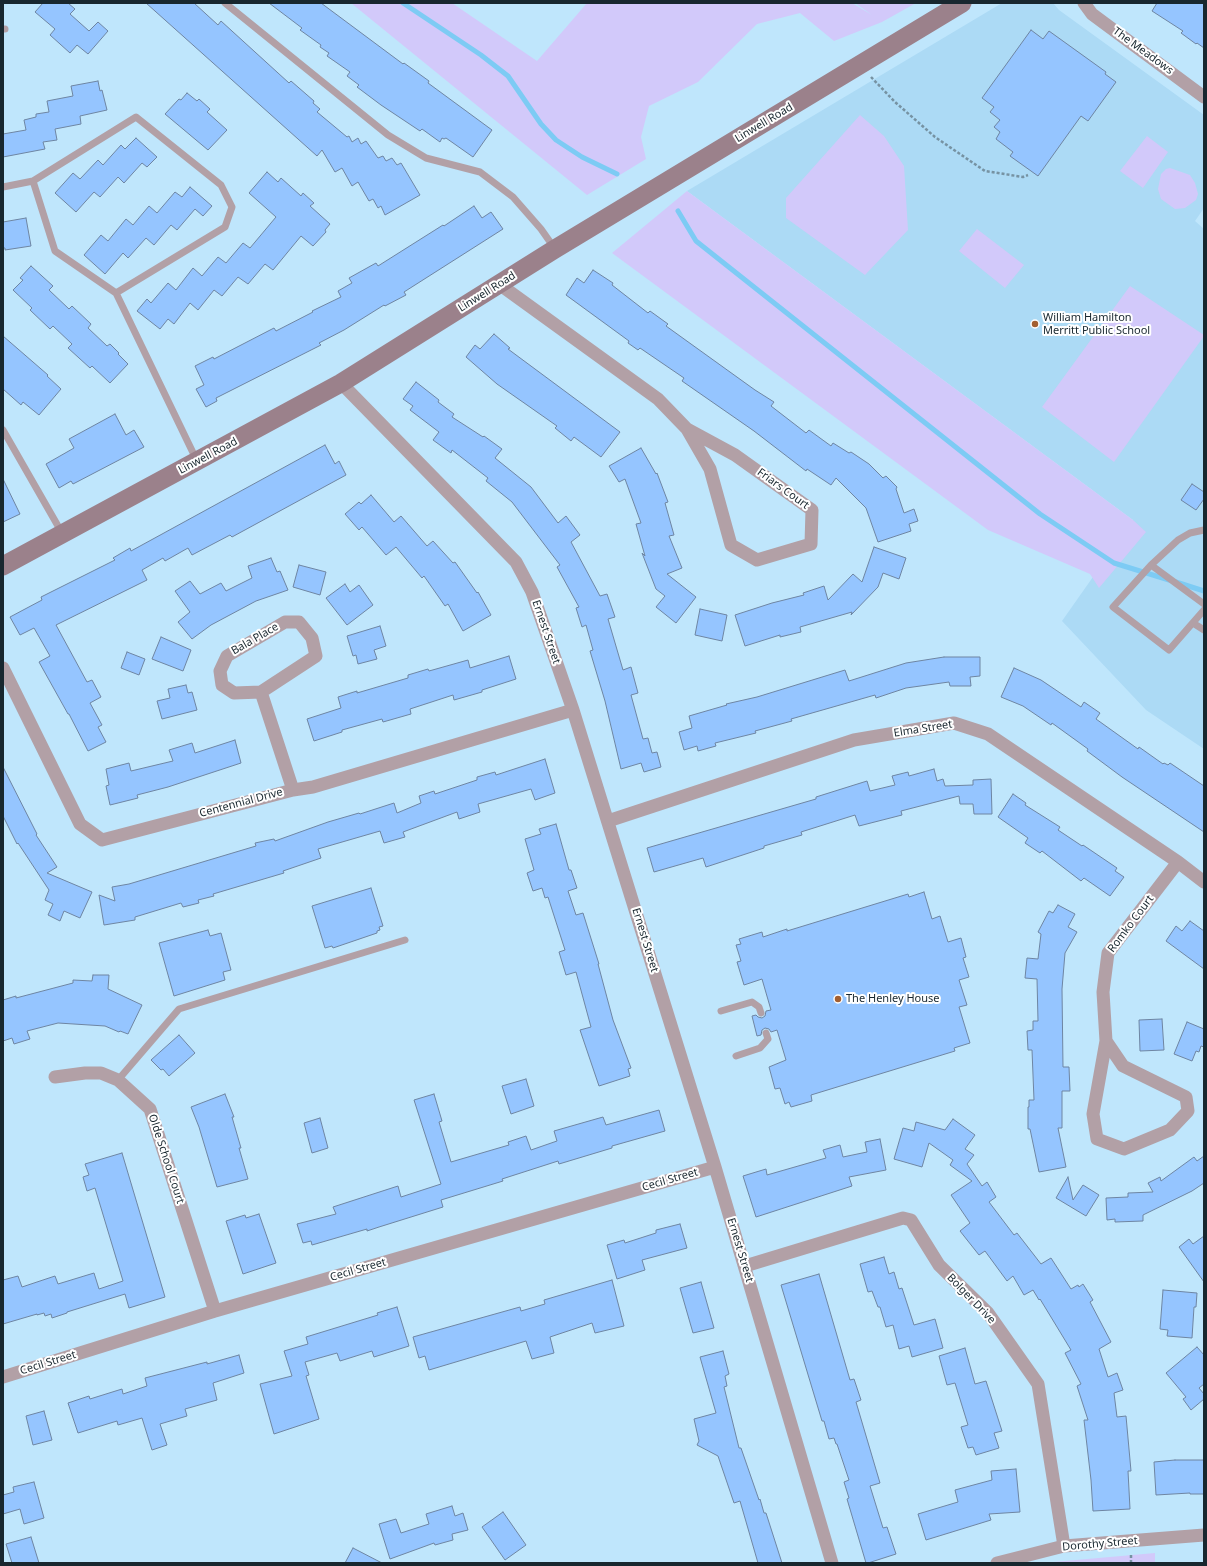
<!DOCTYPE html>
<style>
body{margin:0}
#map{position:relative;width:1207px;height:1566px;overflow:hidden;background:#bfe6fc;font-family:"Noto Sans",sans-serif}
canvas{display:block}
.frame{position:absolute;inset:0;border:4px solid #18272f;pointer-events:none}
</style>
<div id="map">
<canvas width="1207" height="1566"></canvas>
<div class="frame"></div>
</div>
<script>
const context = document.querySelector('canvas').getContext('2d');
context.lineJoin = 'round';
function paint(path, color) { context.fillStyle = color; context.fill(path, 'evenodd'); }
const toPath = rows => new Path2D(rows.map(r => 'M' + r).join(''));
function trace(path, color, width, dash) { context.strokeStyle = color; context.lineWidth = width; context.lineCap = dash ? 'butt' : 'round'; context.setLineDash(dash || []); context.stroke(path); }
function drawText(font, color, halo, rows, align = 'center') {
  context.font = font + ' "Noto Sans",sans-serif'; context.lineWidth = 4; context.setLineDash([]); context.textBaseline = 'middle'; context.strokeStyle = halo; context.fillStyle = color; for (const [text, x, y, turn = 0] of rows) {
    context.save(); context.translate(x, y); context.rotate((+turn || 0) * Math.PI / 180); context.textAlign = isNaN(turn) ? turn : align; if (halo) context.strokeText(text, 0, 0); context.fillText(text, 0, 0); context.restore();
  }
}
paint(toPath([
 [1002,3,1053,3,1059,10,1204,115,1204,208,1195,221,1204,229,1204,749,1146,710,1062,621,1133,520,687,191]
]), '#acdaf5');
paint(toPath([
 [351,3,452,3,537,61,587,3,852,3,872,15,855,3,916,3,882,22,834,41,800,13,757,24,698,82,649,106,641,137,646,159,587,195],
 [860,115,884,136,904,166,908,230,865,275,786,218,786,198],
 [1147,136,1168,152,1143,188,1120,171],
 [1170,168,1190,175,1195,183,1198,194,1196,200,1185,208,1175,209,1161,199,1158,189,1161,174,1166,169],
 [687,191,1133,520,1146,532,1099,588,1090,574,988,530,612,253],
 [977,229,1024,265,1005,288,959,251],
 [1130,286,1204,335,1204,336,1114,462,1042,407],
 [1155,1553,1155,1563,1042,1563]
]), '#d2c9fa');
trace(toPath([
 [403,3,481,55,508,76,541,124,556,140,582,157,617,174],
 [678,211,696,241,1040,514,1114,563,1169,580],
 [1176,582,1204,591]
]), '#7dcbf4', 5);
const building = toPath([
 [43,3,68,3,75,9,70,14,89,31,98,22,108,31,88,54,77,45,70,53,50,35,55,29,35,12,43,3],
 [146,3,194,3,218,25,221,21,289,83,291,81,314,101,313,103,320,109,317,112,347,137,349,136,352,142,358,138,361,144,366,141,378,158,383,156,386,161,392,158,397,165,401,163,420,195,385,215,381,206,378,208,373,199,369,201,358,182,352,186,342,168,335,172,322,150,317,156,146,3],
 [269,3,321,3,403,64,404,63,429,81,428,83,492,130,473,157,446,138,444,139,442,138,440,142,422,129,420,131,381,105,357,87,359,85,347,76,350,72,327,56,329,53,320,47,321,45,300,30,302,28,269,3],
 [1157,3,1204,3,1204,48,1197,43,1196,44,1181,33,1183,31,1152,11,1157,3],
 [1031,30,1043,39,1049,31,1106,72,1105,74,1116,82,1088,121,1081,116,1038,176,1010,156,1013,152,996,139,1000,132,994,127,1000,120,990,112,994,107,982,98,1031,30],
 [98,81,100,91,102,90,107,110,80,116,81,124,55,129,57,140,43,142,45,149,3,157,3,134,26,130,24,120,36,117,36,114,49,112,47,101,73,96,71,86,98,81],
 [187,93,197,101,199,99,210,109,207,112,227,130,208,150,165,114,179,99,181,100,187,93],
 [136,138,157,157,147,167,142,163,124,183,118,177,100,197,94,192,76,212,55,193,73,173,80,179,98,160,103,165,121,145,125,149,136,138],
 [267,172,278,182,281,178,301,196,303,193,314,203,310,206,330,224,325,230,326,232,313,246,301,236,273,270,265,264,248,284,238,277,222,296,214,290,198,310,190,303,174,324,168,319,160,329,137,311,147,299,151,303,168,283,176,290,193,268,202,276,218,257,226,263,243,243,250,248,276,217,249,193,267,172],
 [190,187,212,206,203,216,195,209,177,230,171,225,154,245,146,238,128,258,123,253,105,274,84,255,101,235,108,241,126,219,133,225,149,206,157,213,175,192,182,197,190,187],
 [474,206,482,218,491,212,503,229,404,292,406,295,385,306,384,305,344,330,319,343,321,345,216,398,217,401,206,407,196,389,204,385,195,366,213,357,214,359,274,328,276,331,313,312,312,311,341,297,338,291,352,283,349,278,376,263,378,266,443,225,444,226,474,206],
 [26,218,31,246,5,250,5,248,3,248,3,222,26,218],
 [31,266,53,286,49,290,69,309,72,306,91,324,88,328,107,346,110,344,119,353,118,354,128,364,110,383,92,366,90,368,68,348,72,344,53,326,50,329,30,310,32,308,13,290,23,280,20,278,31,266],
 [593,270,613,283,612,285,648,313,650,311,668,324,666,326,755,390,774,402,771,406,806,433,809,430,831,446,833,443,849,453,851,452,869,464,883,478,886,476,897,487,896,489,904,513,914,509,918,521,909,524,911,531,878,542,866,508,836,478,831,485,807,469,806,471,754,431,682,381,684,378,640,348,638,350,628,343,629,341,566,295,577,278,584,283,593,270],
 [494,334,510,348,508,349,620,432,601,457,574,437,571,441,555,428,557,426,497,384,466,357,475,345,480,349,494,334],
 [3,336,48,375,47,376,61,389,39,415,23,402,21,405,3,389,3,336],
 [416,382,439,400,438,402,454,414,452,417,483,437,484,436,502,449,495,458,531,487,558,523,566,516,580,535,571,542,600,596,607,594,615,617,608,619,623,670,631,667,638,693,631,695,643,739,648,738,652,753,657,752,661,767,644,772,641,763,621,769,605,701,590,651,593,650,586,625,582,627,576,608,579,607,557,567,560,565,512,502,486,481,488,478,452,450,451,453,433,440,439,432,410,410,413,406,403,399,416,382],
 [115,414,126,435,134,430,144,447,73,484,71,481,59,488,46,464,74,448,69,439,115,414],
 [325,445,335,464,339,461,346,475,232,537,230,535,192,555,188,548,165,561,163,558,142,570,147,580,56,625,87,682,92,680,101,697,90,703,102,725,98,727,106,742,88,751,69,714,68,714,39,662,50,656,34,628,20,635,10,617,42,600,41,597,115,560,113,558,130,548,131,551,325,445],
 [641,448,656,474,657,473,668,502,665,503,674,535,669,536,682,568,667,574,696,597,676,623,656,607,665,596,656,589,642,553,645,556,636,524,641,523,625,479,619,482,609,466,641,448],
 [3,479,20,514,3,522,3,479],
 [1192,484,1204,492,1204,499,1196,510,1181,500,1192,484],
 [371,495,394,522,401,516,427,546,433,541,453,563,455,562,477,593,478,592,491,615,463,631,448,604,445,606,424,576,422,578,396,547,386,555,362,527,359,530,345,514,359,502,361,504,371,495],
 [874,547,906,558,899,579,883,573,878,587,851,615,852,612,800,627,801,632,780,637,780,635,745,646,735,615,772,603,804,595,803,593,824,586,828,600,853,574,862,582,874,547],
 [271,558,277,572,280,571,288,590,256,601,211,625,192,639,178,622,190,612,175,591,190,581,200,594,221,583,226,591,252,578,248,566,271,558],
 [299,565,326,572,320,595,293,587,299,565],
 [345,584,350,592,359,585,373,605,347,625,326,598,345,584],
 [700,609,727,615,722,641,695,635,700,609],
 [380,626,386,646,374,650,377,659,358,664,356,655,353,656,347,636,380,626],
 [161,637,191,650,183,671,152,659,161,637],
 [127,652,145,659,139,675,121,668,127,652],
 [509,656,516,679,482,690,482,692,454,700,453,695,410,709,411,714,383,722,382,719,342,730,342,732,314,741,307,719,341,708,338,697,357,691,357,693,408,678,408,675,428,669,429,671,468,660,470,668,509,656],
 [944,657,980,657,980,676,970,677,971,686,950,686,949,682,906,688,876,698,875,695,791,719,792,721,755,731,756,733,715,743,716,746,698,751,697,746,684,750,679,732,692,728,689,716,727,705,726,704,757,697,845,670,849,681,906,663,944,657],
 [1014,668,1041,680,1081,707,1084,702,1100,713,1096,719,1138,749,1139,747,1163,764,1164,763,1168,765,1170,763,1204,786,1204,832,1122,777,1087,751,1088,749,1052,723,1051,725,1023,706,1001,697,1014,668],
 [186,685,188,693,192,692,197,710,162,719,157,701,170,698,168,689,186,685],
 [235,740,241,763,168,787,137,795,138,798,110,805,106,786,109,785,106,769,129,763,131,771,173,761,169,750,192,743,195,753,235,740],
 [545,759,555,793,535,800,531,789,478,804,480,812,459,819,457,812,403,832,405,837,384,843,380,831,318,849,321,858,283,871,284,873,213,894,214,896,198,900,199,903,183,907,181,903,135,917,135,920,104,925,99,895,115,901,112,887,129,884,256,846,255,843,274,839,275,841,328,822,359,813,360,814,394,803,397,813,421,803,419,796,434,791,435,794,477,780,477,777,495,772,496,775,545,759],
 [3,767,37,834,36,835,57,867,47,873,92,892,80,918,64,911,60,921,48,915,53,904,45,900,49,890,18,843,17,844,3,816,3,767],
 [934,769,937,781,943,779,945,786,973,785,973,780,991,779,992,814,974,814,973,804,960,804,959,796,901,811,902,815,859,826,855,815,801,832,802,835,764,846,764,848,706,867,703,858,654,872,647,848,816,799,816,797,867,781,870,791,895,785,892,776,908,772,909,776,934,769],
 [1013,794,1026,803,1025,805,1060,827,1058,830,1082,846,1083,845,1117,868,1115,871,1124,877,1110,896,1084,878,1081,881,1042,851,1040,853,1025,843,1028,838,998,817,1013,794],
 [556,824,569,870,571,870,577,888,568,891,576,915,583,913,599,964,598,964,613,1020,631,1068,628,1069,630,1076,599,1086,580,1030,591,1027,576,972,566,975,559,952,565,950,548,897,545,898,542,888,533,891,527,873,534,870,525,839,541,834,539,829,556,824],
 [371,888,383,926,379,927,380,930,377,931,377,933,333,948,332,946,325,948,312,906,371,888],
 [924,892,932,919,940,916,948,942,961,938,966,957,963,958,969,977,959,980,967,1005,959,1007,970,1043,954,1048,955,1051,811,1095,812,1101,791,1107,789,1102,785,1104,780,1088,775,1089,769,1067,786,1060,777,1030,771,1032,769,1029,765,1028,762,1030,761,1035,757,1036,752,1016,756,1015,758,1017,762,1018,765,1016,766,1011,771,1010,762,979,744,985,737,962,741,961,736,945,741,944,739,939,762,932,763,937,787,929,787,931,908,894,909,897,924,892],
 [1058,905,1075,914,1068,927,1077,932,1065,953,1062,989,1063,1067,1069,1067,1070,1091,1062,1091,1062,1128,1058,1128,1066,1167,1039,1172,1030,1129,1028,1129,1028,1107,1029,1107,1029,1100,1034,1100,1032,1050,1028,1050,1027,1031,1033,1030,1033,1021,1038,1021,1037,979,1025,978,1027,958,1038,959,1041,934,1038,932,1049,911,1053,913,1058,905],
 [1190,921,1204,931,1204,969,1166,941,1176,926,1182,931,1190,921],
 [208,930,210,936,221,933,231,970,223,972,225,980,174,996,159,943,208,930],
 [93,975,109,975,108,989,142,1005,128,1034,120,1031,119,1032,105,1026,58,1023,27,1031,30,1039,14,1044,12,1038,3,1041,3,1000,16,996,16,998,73,983,73,980,92,981,93,975],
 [1162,1019,1164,1050,1140,1051,1139,1020,1162,1019],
 [1187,1022,1204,1029,1204,1047,1201,1046,1199,1052,1196,1051,1192,1061,1174,1054,1187,1022],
 [179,1035,195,1053,169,1076,163,1069,161,1070,151,1060,179,1035],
 [526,1079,534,1106,511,1114,502,1086,526,1079],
 [225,1094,234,1117,232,1117,241,1148,239,1148,248,1179,217,1187,199,1127,191,1107,225,1094],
 [434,1094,442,1121,439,1122,451,1162,509,1145,508,1142,526,1136,531,1150,557,1141,554,1131,603,1117,606,1125,659,1110,665,1131,612,1146,612,1148,559,1164,558,1161,502,1179,503,1181,441,1200,443,1207,379,1227,367,1231,367,1229,312,1245,311,1241,303,1243,297,1224,336,1214,333,1207,398,1186,401,1197,441,1184,414,1100,434,1094],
 [320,1118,328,1148,312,1153,304,1123,320,1118],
 [953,1119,975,1135,965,1149,974,1155,967,1164,982,1186,987,1182,996,1197,989,1202,1014,1235,1017,1233,1041,1264,1051,1258,1071,1289,1078,1285,1079,1287,1083,1284,1093,1300,1090,1302,1111,1342,1099,1349,1108,1377,1117,1373,1123,1390,1114,1393,1117,1417,1126,1416,1131,1471,1128,1471,1130,1509,1093,1511,1091,1480,1084,1420,1088,1420,1077,1386,1081,1384,1065,1353,1071,1350,1040,1299,1039,1300,1033,1290,1024,1295,1013,1276,1007,1281,985,1251,979,1255,960,1231,970,1223,951,1195,972,1181,950,1165,953,1160,929,1143,922,1167,894,1159,903,1128,914,1131,916,1122,945,1130,953,1119],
 [880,1139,886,1170,849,1177,852,1186,756,1217,743,1176,766,1169,767,1175,826,1158,823,1150,840,1145,843,1157,867,1152,865,1142,880,1139],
 [122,1153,165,1297,129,1308,125,1294,67,1312,67,1313,52,1318,51,1314,45,1316,44,1313,37,1315,37,1314,3,1324,3,1280,18,1276,22,1287,55,1276,58,1284,94,1273,99,1289,123,1281,95,1188,87,1191,83,1177,89,1175,85,1164,122,1153],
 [1204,1156,1204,1183,1192,1191,1143,1215,1143,1221,1115,1222,1115,1219,1107,1220,1106,1198,1128,1197,1128,1193,1153,1192,1148,1183,1160,1177,1161,1181,1194,1157,1197,1161,1204,1156],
 [1068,1177,1073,1200,1083,1185,1099,1195,1086,1216,1056,1198,1068,1177],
 [259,1214,276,1263,243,1274,226,1221,245,1215,246,1218,259,1214],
 [680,1224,687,1248,642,1260,645,1270,617,1279,607,1245,624,1240,625,1243,656,1233,656,1230,680,1224],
 [1204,1236,1204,1282,1179,1247,1189,1239,1193,1244,1204,1236],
 [884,1257,889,1274,894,1272,899,1289,902,1288,914,1325,935,1319,943,1348,912,1357,909,1346,899,1349,893,1325,886,1327,880,1307,878,1307,872,1291,868,1292,860,1264,884,1257],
 [819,1274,850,1380,854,1379,861,1400,856,1402,880,1483,870,1486,883,1528,887,1527,896,1554,868,1563,866,1563,847,1499,849,1498,844,1482,849,1480,837,1444,836,1444,834,1438,829,1439,824,1421,822,1421,781,1285,819,1274],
 [612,1280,624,1326,595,1333,592,1323,550,1337,554,1353,532,1359,526,1341,429,1370,425,1356,419,1358,413,1337,520,1307,521,1311,545,1304,544,1300,612,1280],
 [701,1282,714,1328,693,1333,680,1288,701,1282],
 [1163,1290,1197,1293,1196,1307,1194,1307,1192,1338,1167,1336,1168,1330,1160,1329,1163,1290],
 [397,1307,409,1346,374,1357,372,1351,340,1361,337,1353,305,1362,309,1375,306,1376,319,1419,274,1434,260,1384,292,1376,284,1351,308,1344,306,1337,378,1315,377,1313,397,1307],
 [1197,1347,1204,1355,1204,1384,1199,1388,1204,1394,1204,1399,1191,1410,1183,1399,1186,1397,1166,1373,1197,1347],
 [965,1348,975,1384,986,1381,1002,1431,994,1433,999,1448,976,1455,973,1447,968,1448,961,1427,968,1425,955,1383,947,1385,939,1356,965,1348],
 [723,1351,729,1374,725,1376,727,1386,724,1387,739,1448,741,1448,759,1500,760,1499,764,1513,766,1513,782,1563,758,1563,740,1501,734,1503,718,1456,697,1445,699,1441,694,1419,716,1413,700,1357,723,1351],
 [239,1355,244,1373,213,1383,217,1400,185,1409,187,1416,160,1424,167,1445,152,1450,142,1418,118,1425,117,1421,78,1433,68,1403,89,1396,90,1399,122,1389,123,1394,147,1386,145,1378,207,1362,207,1364,239,1355],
 [44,1411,52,1440,33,1445,26,1416,44,1411],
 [1175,1460,1204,1460,1204,1494,1190,1494,1190,1493,1156,1495,1154,1462,1175,1460],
 [1016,1469,1020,1512,989,1514,991,1520,926,1540,918,1514,958,1502,955,1490,992,1480,991,1471,1016,1469],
 [34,1482,44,1518,24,1524,20,1509,3,1514,3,1495,14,1492,13,1487,34,1482],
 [452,1506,455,1516,463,1513,468,1530,452,1534,453,1540,435,1545,434,1543,390,1559,379,1524,396,1519,401,1533,429,1524,426,1514,452,1506],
 [503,1512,526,1545,505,1560,482,1527,503,1512],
 [31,1537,39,1563,12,1563,6,1544,31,1537],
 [353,1548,382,1563,345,1563,353,1548]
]);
paint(building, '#95c5ff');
trace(building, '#6e85a2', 1);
trace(toPath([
 [871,77,895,102,935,137,985,171,1023,177,1028,175],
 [1131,1555,1131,1563]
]), '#7692a2', 2.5, [3, 2]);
trace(toPath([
 [225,3,388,135,426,158,480,172,513,197,541,229,555,249],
 [3,29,5,29],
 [33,181,55,251,116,293,197,461],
 [3,187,33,181,136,117,221,185,232,207,225,227,116,293],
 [3,430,62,533],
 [1204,530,1190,533,1178,540,1151,565,1113,607,1169,650,1204,610],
 [1151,565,1204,604],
 [1193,623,1204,630],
 [721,1011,752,1002,759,1007,761,1013],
 [736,1056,760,1048,768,1039,766,1033],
 [118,1080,179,1009,405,940]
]), '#b2a0a6', 7);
trace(toPath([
 [1084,3,1092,14,1204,97],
 [499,284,658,399,687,429,710,469,731,545,757,560,811,544,812,510,735,455,687,429],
 [341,383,516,562,532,592,573,710,715,1167,832,1563],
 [3,668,80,824,102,840,293,790,313,787,573,710],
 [261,692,234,693,222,685,220,671,227,656,285,622,299,622,312,638,316,656,261,692,293,790],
 [608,821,854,740,954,723,988,734,1178,862,1204,882],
 [1106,1041,1123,1066,1186,1097,1188,1111,1170,1130,1124,1149,1097,1139,1093,1114,1106,1041,1103,992,1108,953,1178,862],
 [55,1077,85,1073,101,1073,118,1080,150,1109,215,1311],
 [745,1266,903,1218,911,1220,939,1265,988,1313,1038,1384,1064,1546],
 [3,1377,215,1311,715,1167],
 [997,1563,1064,1546,1204,1535]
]), '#b2a0a6', 13);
trace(toPath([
 [3,566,341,383,555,249,962,3]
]), '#9b818b', 19);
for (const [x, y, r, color] of [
 [1035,324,4,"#a35f30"],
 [838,999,4,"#a35f30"]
]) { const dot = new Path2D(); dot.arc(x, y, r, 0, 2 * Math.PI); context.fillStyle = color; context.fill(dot); trace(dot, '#fff', 1.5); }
drawText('11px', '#18272f', '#fff', [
 ["The Meadows",1143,51,36],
 ["Linwell Road",764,123,-31],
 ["Linwell Road",487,292,-32],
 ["Linwell Road",208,456,-28],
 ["Friars Court",783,489,36],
 ["Ernest Street",546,632,71],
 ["Bala Place",255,639,-30],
 ["Elma Street",923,729,-9],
 ["Centennial Drive",241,803,-15],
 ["Romko Court",1131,924,-53],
 ["Ernest Street",645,940,73],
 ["Olde School Court",166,1159,72],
 ["Cecil Street",670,1180,-16],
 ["Ernest Street",740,1250,73],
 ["Cecil Street",358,1270,-16],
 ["Bolger Drive",971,1299,46],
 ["Cecil Street",48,1363,-17],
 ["Dorothy Street",1100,1544,-5]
]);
drawText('11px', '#18272f', '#fff', [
 ["William Hamilton",1043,318],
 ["Merritt Public School",1043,331],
 ["The Henley House",846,999]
], 'left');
</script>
